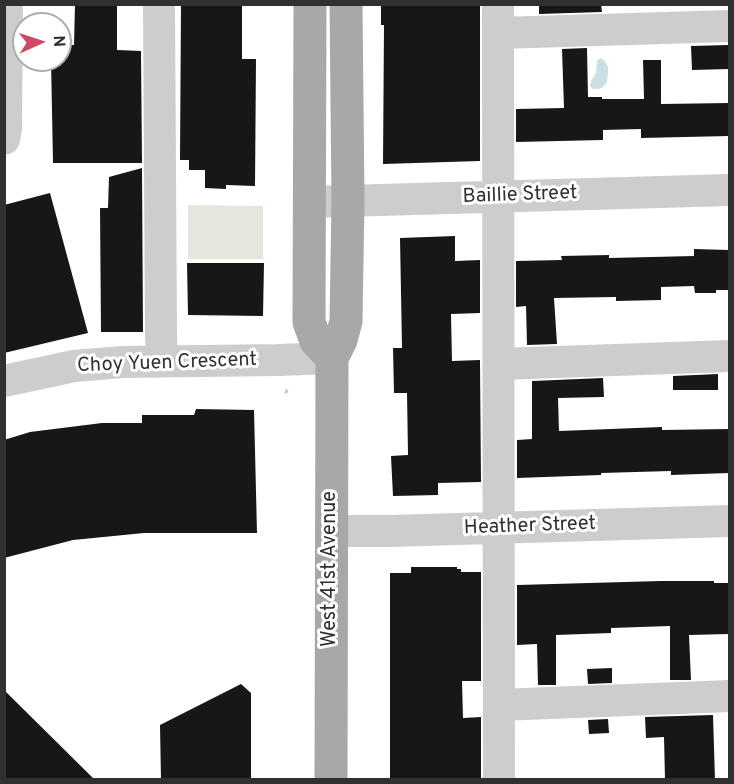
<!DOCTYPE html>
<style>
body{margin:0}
#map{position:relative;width:734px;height:784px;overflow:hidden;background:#fff;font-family:Overpass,sans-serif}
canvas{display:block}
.frame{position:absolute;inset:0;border:6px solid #303030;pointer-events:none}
.north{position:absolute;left:12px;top:12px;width:60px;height:60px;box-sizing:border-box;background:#fff;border:2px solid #acacac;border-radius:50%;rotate:87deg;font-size:16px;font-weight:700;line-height:24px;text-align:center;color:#303030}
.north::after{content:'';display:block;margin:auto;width:21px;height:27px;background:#cf4964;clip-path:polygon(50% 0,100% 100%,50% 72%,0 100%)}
</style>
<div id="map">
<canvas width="734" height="784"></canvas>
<div class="frame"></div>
<div class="north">N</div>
</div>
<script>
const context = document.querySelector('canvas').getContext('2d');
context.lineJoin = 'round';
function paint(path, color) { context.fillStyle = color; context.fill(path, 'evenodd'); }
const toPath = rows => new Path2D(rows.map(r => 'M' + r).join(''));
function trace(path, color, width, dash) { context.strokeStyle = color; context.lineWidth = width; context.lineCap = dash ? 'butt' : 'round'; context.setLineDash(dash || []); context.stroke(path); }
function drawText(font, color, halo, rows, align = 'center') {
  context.font = font + ' Overpass,sans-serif'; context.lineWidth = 6; context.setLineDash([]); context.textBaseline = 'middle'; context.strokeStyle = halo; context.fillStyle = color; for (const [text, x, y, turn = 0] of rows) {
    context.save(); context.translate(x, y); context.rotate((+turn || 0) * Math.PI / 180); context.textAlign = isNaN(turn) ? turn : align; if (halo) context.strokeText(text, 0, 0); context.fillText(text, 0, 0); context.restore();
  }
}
paint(toPath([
 [188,205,263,206,263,259,188,259]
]), '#e4e8dc');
paint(toPath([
 [600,58,604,60,608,67,608,73,607,82,602,88,597,89,593,89,590,86,591,81,596,73,597,61]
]), '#cbdfe6');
paint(toPath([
 [75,4,117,4,117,50,141,51,142,163,53,163,51,60,60,60,60,45,74,45],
 [181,4,242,4,242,59,256,59,255,186,226,185,226,189,205,188,205,170,189,170,189,160,180,160],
 [381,4,480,4,480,161,383,164,384,25,381,25],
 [539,4,601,4,602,12,539,14],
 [729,45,729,69,692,70,691,46],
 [587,48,588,97,602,97,602,99,644,99,643,60,661,60,661,104,729,103,729,136,641,138,641,129,603,130,603,140,516,142,516,109,564,108,562,49],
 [142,168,143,332,101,332,100,208,108,208,109,177],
 [50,193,88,333,4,353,4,205],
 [455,236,455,261,480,260,480,313,451,314,452,361,480,360,481,482,438,483,438,495,393,496,391,456,408,455,407,393,394,393,393,348,402,348,400,238],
 [694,249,729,250,729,290,716,290,716,293,695,293,694,286,661,287,661,300,616,301,616,297,554,298,557,344,527,345,526,306,516,307,516,261,562,260,561,256,609,255,609,258,694,256],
 [187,263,264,263,263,316,188,315],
 [718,374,718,390,673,390,673,376],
 [603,378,604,397,558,398,559,431,662,427,662,430,729,429,729,473,671,475,671,471,601,473,601,475,517,478,517,440,532,439,532,381],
 [196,409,254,410,257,533,144,533,73,540,4,558,4,440,30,432,102,423,142,423,142,415,194,415],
 [411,567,457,567,457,569,461,569,461,572,481,572,481,681,462,681,463,718,481,717,481,780,390,780,390,573,411,573],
 [661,581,714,581,714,583,729,583,729,634,689,635,691,680,670,680,670,626,611,628,611,633,556,635,556,685,538,685,537,644,517,645,517,585],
 [612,668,612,683,588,684,587,669],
 [241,684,251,693,251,780,161,780,160,725],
 [4,690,95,780,4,780],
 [713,715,715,780,665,780,664,737,646,738,645,717],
 [608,719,609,733,589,734,588,720]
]), '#171717');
trace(toPath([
 [285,391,288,392]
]), '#c7c7c7', 4, [3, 3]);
trace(toPath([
 [159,4,161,335,162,361],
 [498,4,499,780],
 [499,33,730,26],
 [4,139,6,129,7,4],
 [310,202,730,190],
 [499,364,730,356],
 [4,381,74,366,123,362,278,360,332,358],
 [331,531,390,531,730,521],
 [499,705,730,696]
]), '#cdcdcd', 32);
trace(toPath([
 [310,4,309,322,316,341,332,358],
 [331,780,332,358,341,340,346,321,348,201,346,4]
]), '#a8a8a8', 33);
drawText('20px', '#303030', '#fff', [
 ["Baillie Street",520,196,-2],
 ["Choy Yuen Crescent",167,364,-2],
 ["Heather Street",530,527,-2],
 ["West 41st Avenue",331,569,-90]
]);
</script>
